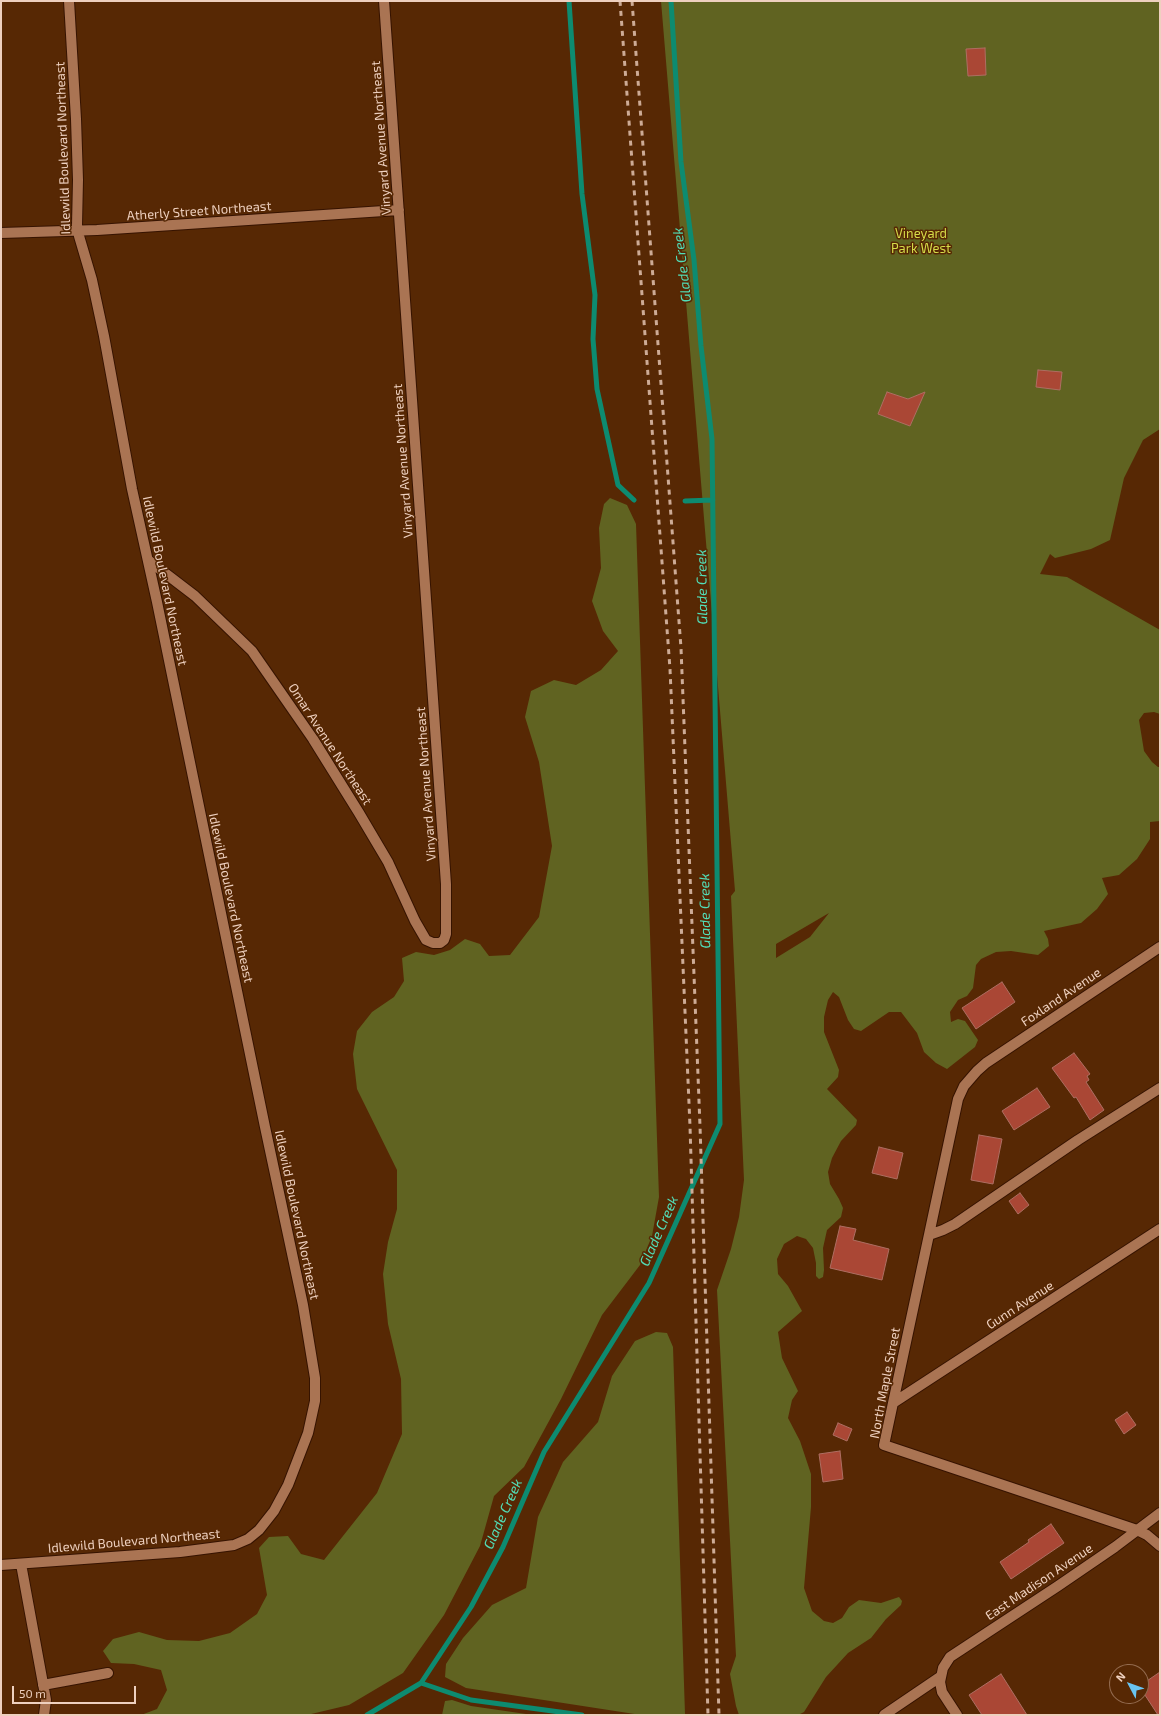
<!DOCTYPE html>
<style>
body{margin:0}
#map{position:relative;width:1161px;height:1716px;overflow:hidden;background:#572804;font-family:"Exo 2",sans-serif}
canvas{display:block}
.frame{position:absolute;inset:0;border:2px solid #eed0bf;pointer-events:none}
.north{position:absolute;left:1109px;top:1664px;width:40px;height:40px;box-sizing:border-box;background:#572804;border:1px solid #936b4f;border-radius:50%;rotate:311deg;font-size:11px;font-weight:700;line-height:16px;text-align:center;color:#eed0bf}
.north::after{content:'';display:block;margin:auto;width:14px;height:18px;background:#69c4f1;clip-path:polygon(50% 0,100% 100%,50% 72%,0 100%)}
.scale{position:absolute;left:12px;top:1686px;width:124px;height:18px;box-sizing:border-box;border:2px solid #eed0bf;border-top:0;padding-left:5px;font-size:12px;line-height:14px;white-space:nowrap;color:#eed0bf;-webkit-text-stroke:3px #572804;paint-order:stroke}
</style>
<div id="map">
<canvas width="1161" height="1716"></canvas>
<div class="frame"></div>
<div class="north">N</div>
<div class="scale">50 m</div>
</div>
<script>
const context = document.querySelector('canvas').getContext('2d');
context.lineJoin = 'round';
function paint(path, color) { context.fillStyle = color; context.fill(path, 'evenodd'); }
const toPath = rows => new Path2D(rows.map(r => 'M' + r).join(''));
function trace(path, color, width, dash) { context.strokeStyle = color; context.lineWidth = width; context.lineCap = dash ? 'butt' : 'round'; context.setLineDash(dash || []); context.stroke(path); }
function drawText(font, color, halo, rows, align = 'center') {
  context.font = font + ' "Exo 2",sans-serif'; context.lineWidth = 3; context.setLineDash([]); context.textBaseline = 'middle'; context.strokeStyle = halo; context.fillStyle = color; for (const [text, x, y, turn = 0] of rows) {
    context.save(); context.translate(x, y); context.rotate((+turn || 0) * Math.PI / 180); context.textAlign = isNaN(turn) ? turn : align; if (halo) context.strokeText(text, 0, 0); context.fillText(text, 0, 0); context.restore();
  }
}
paint(toPath([
 [661,1,1160,1,1160,429,1143,440,1124,478,1110,540,1091,549,1055,558,1050,554,1040,574,1067,577,1160,630,1160,714,1154,712,1144,713,1139,720,1144,751,1152,762,1158,767,1160,767,1160,821,1150,822,1150,839,1137,859,1119,875,1102,878,1108,894,1097,909,1081,923,1044,931,1048,939,1049,946,1038,955,1011,951,996,952,981,959,976,965,973,988,967,996,958,1000,950,1012,951,1022,958,1019,965,1021,978,1040,975,1047,947,1069,936,1063,924,1052,917,1033,901,1012,889,1012,861,1031,854,1029,848,1020,839,997,833,992,828,1000,824,1017,824,1032,839,1070,838,1077,827,1089,857,1120,856,1125,841,1141,832,1158,828,1172,830,1184,839,1199,843,1208,841,1217,827,1230,823,1248,824,1270,823,1277,819,1279,816,1276,816,1263,813,1248,806,1239,797,1236,784,1244,777,1259,778,1274,788,1286,802,1311,778,1332,782,1358,798,1391,792,1400,788,1418,800,1441,811,1474,811,1507,804,1588,812,1611,824,1621,833,1623,842,1618,849,1607,859,1600,881,1603,899,1597,902,1601,901,1605,886,1619,871,1638,848,1653,826,1677,804,1712,798,1715,739,1715,736,1706,730,1674,736,1656,717,1290,731,1249,739,1217,744,1180,731,896,735,891],
 [829,913,810,937,776,958,776,944],
 [610,498,627,505,636,524,659,1197,652,1236,640,1265,602,1315,561,1399,524,1467,494,1496,480,1546,444,1615,403,1673,349,1705,307,1715,141,1715,157,1709,167,1690,161,1670,134,1664,111,1663,103,1651,113,1639,139,1632,167,1640,199,1641,230,1633,257,1614,267,1595,259,1548,269,1537,288,1536,301,1554,324,1560,377,1493,402,1434,401,1379,388,1324,383,1274,388,1242,397,1209,397,1170,357,1089,353,1054,357,1031,372,1012,394,997,404,981,402,958,416,952,434,955,450,950,465,939,480,944,489,956,510,955,539,917,552,846,539,762,525,717,531,691,554,680,576,685,601,670,618,651,603,631,592,601,601,568,599,528,604,504],
 [656,1332,667,1333,673,1347,685,1714,641,1715,466,1688,445,1677,446,1664,463,1638,492,1605,526,1588,538,1517,563,1462,598,1422,612,1376,635,1341],
 [452,1700,471,1706,533,1715,442,1715,445,1701]
]), '#606321');
trace(toPath([
 [569,1,582,194,595,295,593,339,597,389,618,485,634,500],
 [685,501,713,500],
 [421,1683,471,1700,582,1715],
 [367,1715,421,1683,471,1607,503,1547,544,1452,649,1283,720,1124,712,439,701,346,694,260,681,162,671,1]
]), '#0d8b70', 5);
const building = toPath([
 [985,48,986,75,968,76,966,49,985,48],
 [1038,370,1062,372,1060,390,1036,387,1038,370],
 [887,392,908,399,925,392,910,426,878,414,887,392],
 [1002,982,1015,1002,976,1029,962,1008,1002,982],
 [1074,1053,1090,1074,1087,1076,1089,1080,1086,1082,1104,1110,1090,1120,1076,1097,1074,1098,1052,1068,1074,1053],
 [1037,1088,1050,1107,1014,1130,1002,1111,1037,1088],
 [979,1135,1002,1139,993,1184,971,1180,979,1135],
 [879,1147,903,1153,897,1179,872,1173,879,1147],
 [1020,1193,1029,1205,1018,1214,1009,1201,1020,1193],
 [840,1226,856,1229,853,1240,889,1249,882,1280,830,1268,840,1226],
 [1127,1412,1136,1425,1124,1434,1115,1420,1127,1412],
 [838,1423,852,1429,847,1441,833,1435,838,1423],
 [840,1451,843,1479,823,1482,819,1454,840,1451],
 [1051,1524,1064,1543,1011,1579,1000,1562,1029,1542,1028,1540,1051,1524],
 [1160,1672,1160,1715,1158,1715,1141,1689,1141,1685,1160,1672],
 [1001,1674,1027,1715,982,1715,969,1695,1001,1674]
]);
paint(building, '#aa4735');
trace(building, '#ad6e62', 1);
const minor = toPath([
 [1,233,97,230,399,210],
 [148,560,195,596,252,651,313,739,359,813,388,862,415,921,426,940,433,943,440,943,444,940,446,934,446,884,384,1],
 [1160,947,986,1063,977,1071,964,1086,958,1099,884,1445,1137,1530,1147,1535,1160,1546],
 [929,1235,943,1230,955,1224,1078,1140,1160,1088],
 [893,1403,1160,1229],
 [21,1564,46,1700,44,1715],
 [1,1565,180,1552,234,1545,248,1539,259,1530,274,1511,288,1485,308,1433,315,1401,315,1378,303,1305,265,1127,157,602,132,489,104,336,92,280,79,236,77,225,78,180,76,119,69,1],
 [43,1685,108,1673],
 [884,1715,940,1677],
 [957,1715,942,1692,940,1682,943,1668,950,1657,1058,1586,1115,1547,1160,1513]
]);
trace(minor, '#361300', 12);
trace(minor, '#aa7453', 10);
trace(toPath([
 [620,1,670,669,690,1126,708,1715],
 [632,1,681,648,700,1126,719,1715]
]), '#cdab96', 3, [5, 5]);
drawText('13px', '#eed0bf', '#572804', [
 ["Vinyard Avenue Northeast",381,138,-94],
 ["Idlewild Boulevard Northeast",63,148,-92],
 ["Atherly Street Northeast",199,211,-4],
 ["Vinyard Avenue Northeast",403,461,-94],
 ["Idlewild Boulevard Northeast",165,581,78],
 ["Omar Avenue Northeast",330,744,57],
 ["Vinyard Avenue Northeast",426,784,-94],
 ["Idlewild Boulevard Northeast",231,898,78],
 ["Foxland Avenue",1061,997,-34],
 ["Idlewild Boulevard Northeast",297,1215,78],
 ["Gunn Avenue",1020,1305,-33],
 ["North Maple Street",885,1383,-79],
 ["Idlewild Boulevard Northeast",134,1541,-5],
 ["East Madison Avenue",1039,1582,-34]
]);
drawText('13px', '#d5dc49', '#572804', [
 ["Vineyard",921,234],
 ["Park West",921,249]
]);
drawText('italic 14px', '#52deb8', '#572804', [
 ["Glade Creek",682,265,-97],
 ["Glade Creek",702,587,-91],
 ["Glade Creek",705,911,-91],
 ["Glade Creek",659,1231,-66],
 ["Glade Creek",503,1514,-66]
]);
</script>
